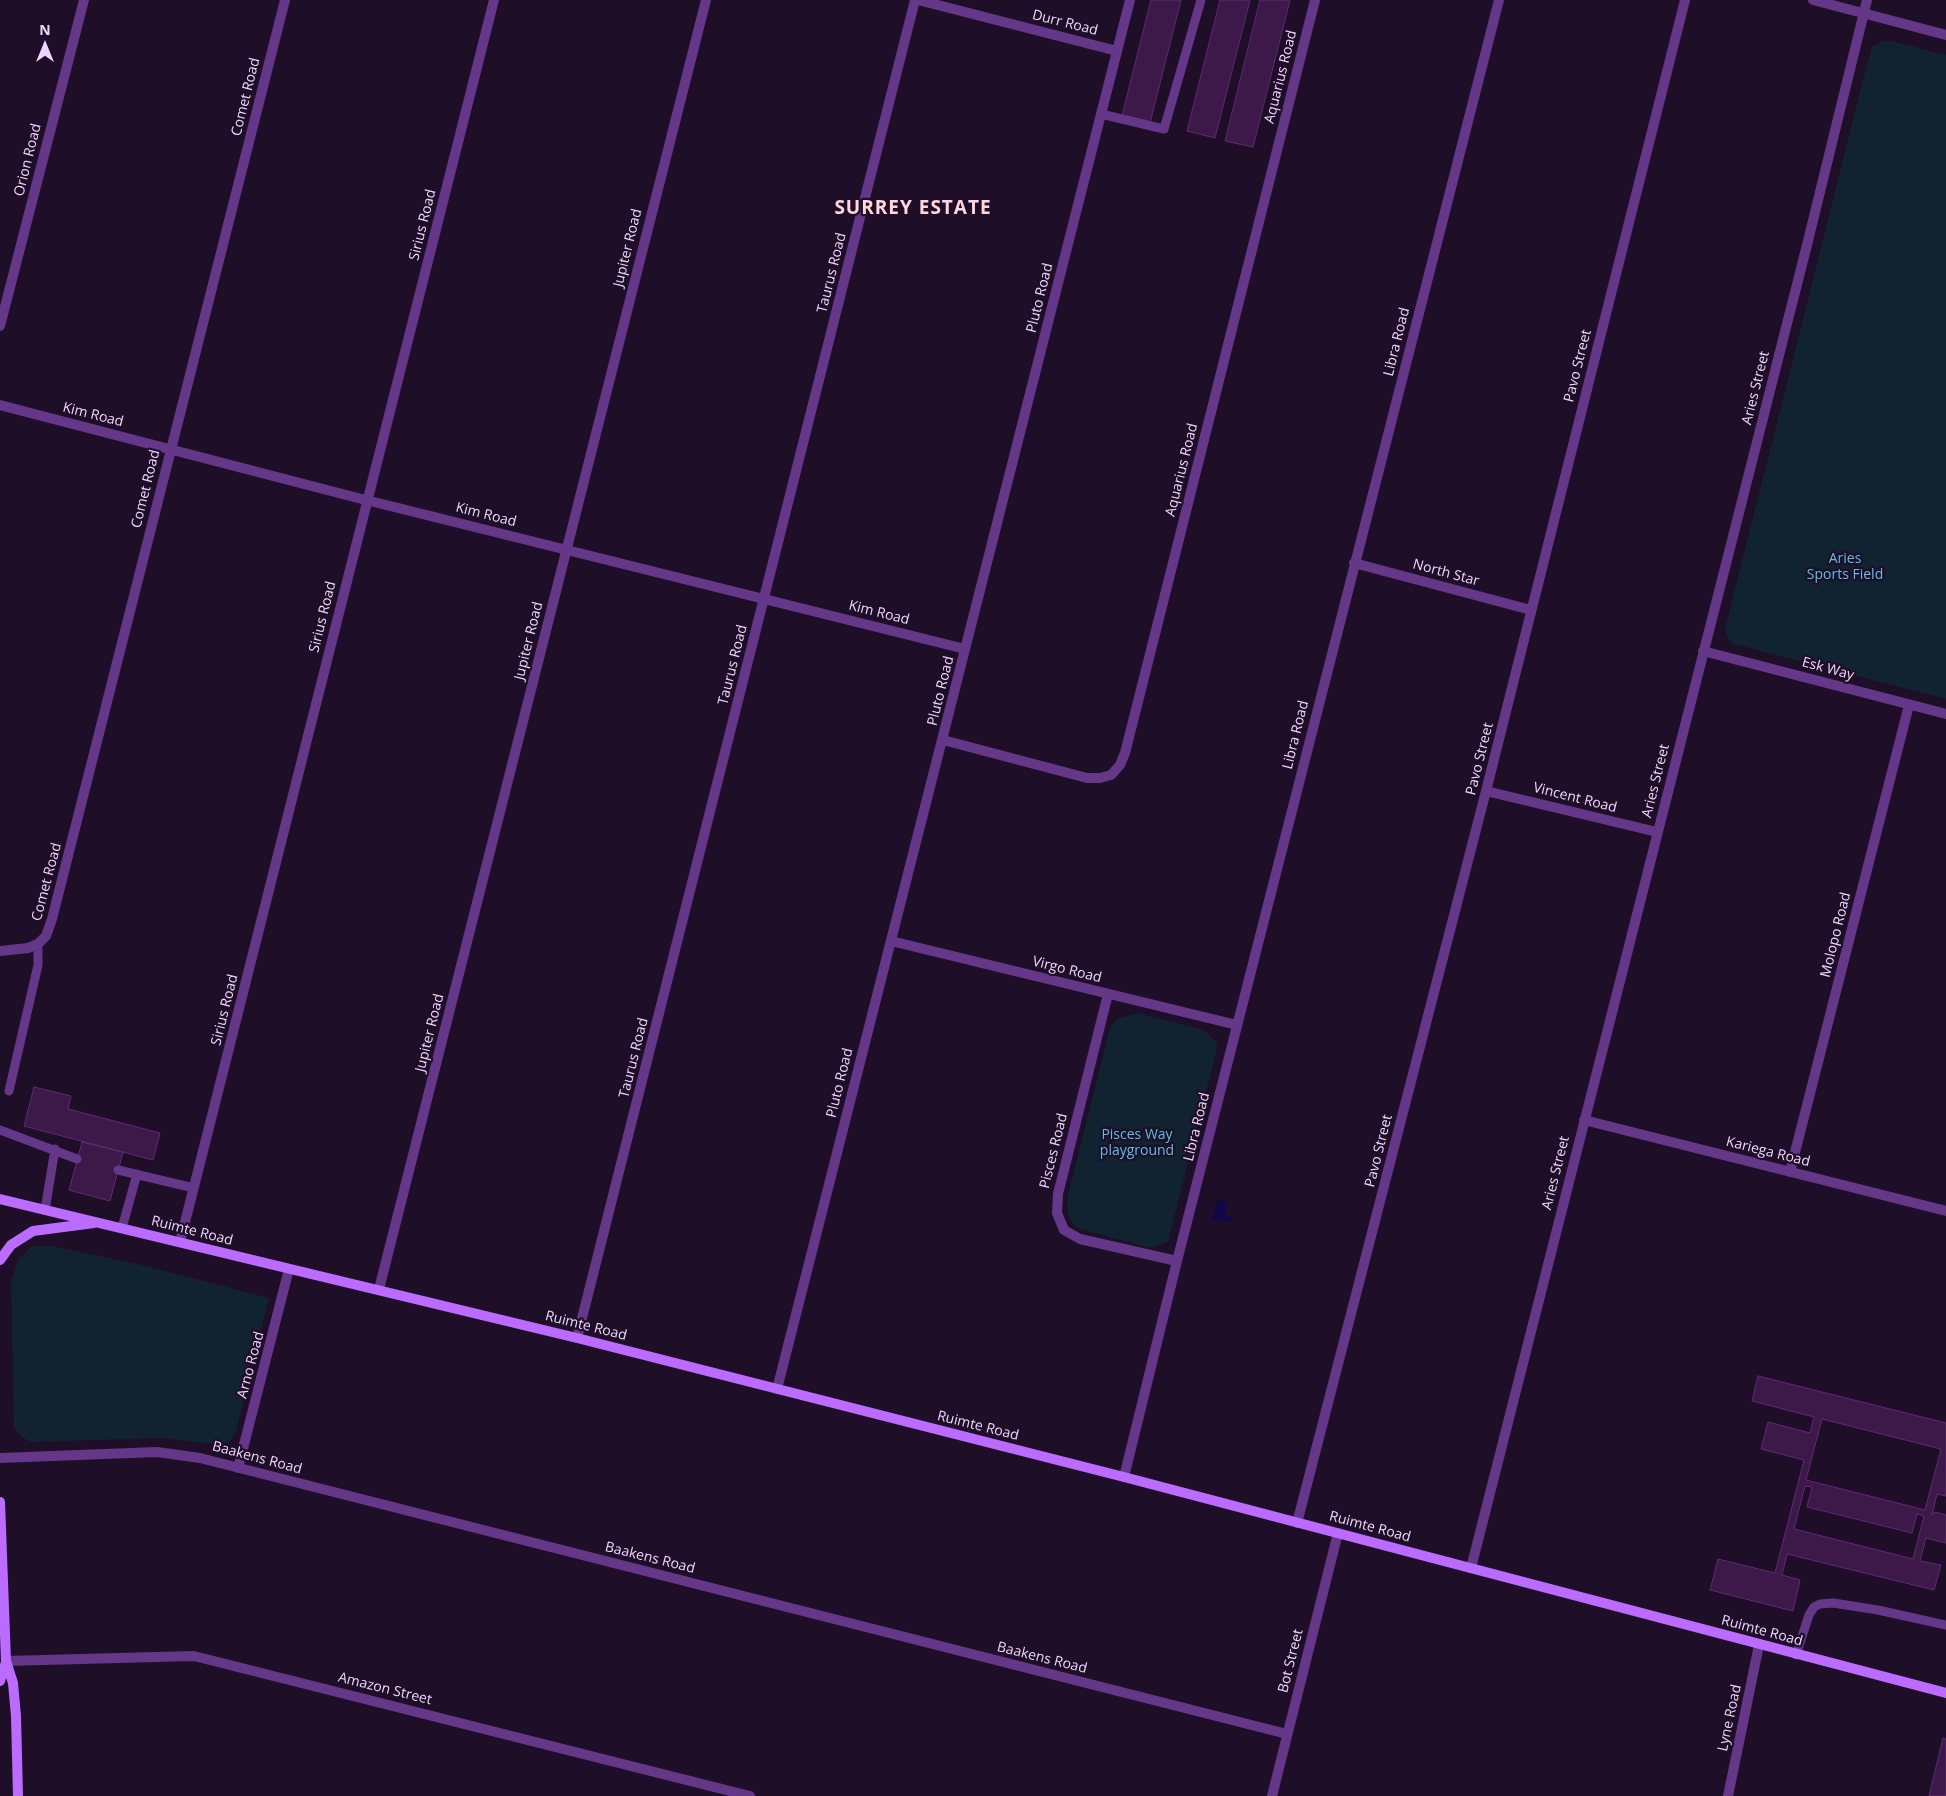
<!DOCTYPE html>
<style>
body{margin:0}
#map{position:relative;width:1946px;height:1796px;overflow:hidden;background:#1f0e27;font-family:"Open Sans",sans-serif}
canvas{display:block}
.north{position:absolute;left:20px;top:20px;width:50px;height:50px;-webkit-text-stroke:4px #1f0e27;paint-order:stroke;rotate:0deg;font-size:14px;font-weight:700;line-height:20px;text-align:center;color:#efd4ff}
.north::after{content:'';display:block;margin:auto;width:18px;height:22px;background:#efd4ff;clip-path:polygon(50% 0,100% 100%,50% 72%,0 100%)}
</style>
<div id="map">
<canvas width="1946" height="1796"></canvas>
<div class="north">N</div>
</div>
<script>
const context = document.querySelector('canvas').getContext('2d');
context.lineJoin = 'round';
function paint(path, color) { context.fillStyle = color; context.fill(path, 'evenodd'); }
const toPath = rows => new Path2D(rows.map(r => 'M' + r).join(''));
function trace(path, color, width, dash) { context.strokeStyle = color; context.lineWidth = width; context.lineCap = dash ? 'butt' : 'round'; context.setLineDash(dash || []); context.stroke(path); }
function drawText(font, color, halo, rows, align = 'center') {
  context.font = font + ' "Open Sans",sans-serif'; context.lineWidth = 4.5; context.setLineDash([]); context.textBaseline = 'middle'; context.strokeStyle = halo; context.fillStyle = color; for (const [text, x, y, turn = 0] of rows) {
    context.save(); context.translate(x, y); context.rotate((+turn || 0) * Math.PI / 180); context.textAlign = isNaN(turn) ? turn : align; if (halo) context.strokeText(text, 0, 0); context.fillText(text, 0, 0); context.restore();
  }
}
paint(toPath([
 [1883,41,1891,41,1946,55,1946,699,1734,644,1728,638,1725,629,1862,84,1872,47],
 [1137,1013,1204,1030,1218,1044,1168,1242,1150,1248,1080,1229,1073,1224,1068,1215,1067,1198,1109,1032,1112,1024,1119,1018],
 [32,1246,52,1246,138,1264,269,1298,236,1431,229,1443,213,1444,161,1438,31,1442,22,1437,14,1428,11,1281,19,1258]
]), '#112231');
paint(toPath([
 [1218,1199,1228,1202,1225,1214,1232,1217,1230,1222,1212,1220]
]), '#110847');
const building = toPath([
 [1151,0,1181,0,1150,123,1122,116,1151,0],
 [1220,0,1250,0,1215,138,1187,131,1220,0],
 [1260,0,1290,0,1253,147,1225,141,1260,0],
 [34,1087,71,1096,68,1109,160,1133,153,1160,24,1126,34,1087],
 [82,1142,123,1152,110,1201,69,1190,82,1142],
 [1758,1376,1946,1423,1946,1496,1937,1494,1932,1515,1935,1512,1946,1515,1946,1543,1926,1538,1920,1561,1941,1565,1934,1590,1787,1554,1782,1575,1800,1580,1793,1611,1710,1590,1718,1559,1775,1573,1804,1460,1761,1449,1768,1422,1810,1433,1814,1417,1752,1401,1758,1376],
 [1822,1419,1941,1449,1925,1510,1806,1480,1822,1419],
 [1805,1486,1812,1487,1807,1507,1912,1533,1917,1514,1924,1516,1913,1559,1794,1529,1805,1486],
 [1943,1738,1946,1739,1946,1796,1929,1796,1943,1738]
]);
paint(building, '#3c1949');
trace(building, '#602a76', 1);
trace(toPath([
 [1101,114,1164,129,1201,0],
 [9,1091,38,965,38,944],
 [0,1130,77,1159],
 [118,1170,194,1188],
 [45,1210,55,1149],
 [122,1228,137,1174],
 [1796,1655,1809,1615,1814,1607,1820,1604,1833,1603,1878,1610,1946,1625]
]), '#643788', 9);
trace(toPath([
 [918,0,1117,51],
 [1813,0,1946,35],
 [0,326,84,0],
 [0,405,354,497,965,649],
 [1354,563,1531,610],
 [1703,651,1946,714],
 [943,740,1087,778,1100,778,1111,775,1120,765,1125,753,1315,0],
 [1486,791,1657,832],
 [891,941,1237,1025],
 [0,951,28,948,38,944,46,936,52,919,285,0],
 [1108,994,1058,1194,1057,1213,1064,1230,1080,1239,1177,1261],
 [1584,1120,1946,1211],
 [1790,1172,1909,705],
 [180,1242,494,0],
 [379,1289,706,0],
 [577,1338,915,0],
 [777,1389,1130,0],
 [0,1458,157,1452,200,1458,1287,1734],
 [238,1468,289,1269],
 [1124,1477,1177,1261,1499,0],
 [1297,1523,1486,791,1685,0],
 [1471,1568,1807,245,1867,0],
 [6,1661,194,1656,750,1796],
 [1272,1796,1338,1533],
 [1728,1796,1759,1645]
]), '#643788', 10);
trace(toPath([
 [0,1199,577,1338,1124,1477,1946,1693],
 [0,1260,11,1245,33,1231,94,1223],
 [0,1502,6,1661,13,1683,16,1716,18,1796],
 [0,1681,6,1662]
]), '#bb6bff', 10);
drawText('14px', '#efd4ff', '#1f0e27', [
 ["Durr Road",1065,23,14],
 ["Aquarius Road",1281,77,-76],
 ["Comet Road",246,97,-76],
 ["Orion Road",28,160,-76],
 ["Sirius Road",423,225,-76],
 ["Jupiter Road",628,248,-76],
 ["Taurus Road",832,273,-76],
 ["Pluto Road",1040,298,-76],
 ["Libra Road",1397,342,-76],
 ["Pavo Street",1578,366,-76],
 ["Aries Street",1756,388,-76],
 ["Kim Road",93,415,14],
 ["Aquarius Road",1182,470,-76],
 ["Comet Road",146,489,-76],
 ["Kim Road",486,515,14],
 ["North Star",1446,573,15],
 ["Kim Road",879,613,14],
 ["Sirius Road",323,617,-76],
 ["Jupiter Road",529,641,-76],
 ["Taurus Road",733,665,-76],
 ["Esk Way",1828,669,15],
 ["Pluto Road",941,691,-76],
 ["Libra Road",1296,735,-76],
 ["Pavo Street",1480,759,-76],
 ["Aries Street",1656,781,-76],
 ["Vincent Road",1575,798,14],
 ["Comet Road",47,882,-75],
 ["Molopo Road",1836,935,-76],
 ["Virgo Road",1067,970,14],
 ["Sirius Road",225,1010,-76],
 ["Jupiter Road",430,1033,-76],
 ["Taurus Road",634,1058,-76],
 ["Pluto Road",840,1083,-76],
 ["Libra Road",1197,1127,-76],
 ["Pisces Road",1054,1151,-76],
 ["Pavo Street",1379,1151,-76],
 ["Kariega Road",1768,1152,14],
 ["Aries Street",1556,1173,-76],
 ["Ruimte Road",192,1231,14],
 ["Ruimte Road",586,1326,14],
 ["Arno Road",251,1365,-75],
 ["Ruimte Road",978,1426,14],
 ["Baakens Road",257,1458,15],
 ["Ruimte Road",1370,1527,15],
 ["Baakens Road",650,1558,14],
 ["Ruimte Road",1762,1631,15],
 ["Baakens Road",1042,1658,14],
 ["Bot Street",1291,1661,-76],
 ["Amazon Street",385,1689,14],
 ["Lyne Road",1730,1718,-78]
]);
drawText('14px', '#5ac0e5', '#1f0e27', [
 ["Aries",1845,559],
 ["Sports Field",1845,575],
 ["Pisces Way",1137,1135],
 ["playground",1137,1151]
]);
context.letterSpacing = '1px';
drawText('bold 19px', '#ffd6db', '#1f0e27', [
 ["SURREY ESTATE",913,209]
]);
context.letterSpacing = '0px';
</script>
